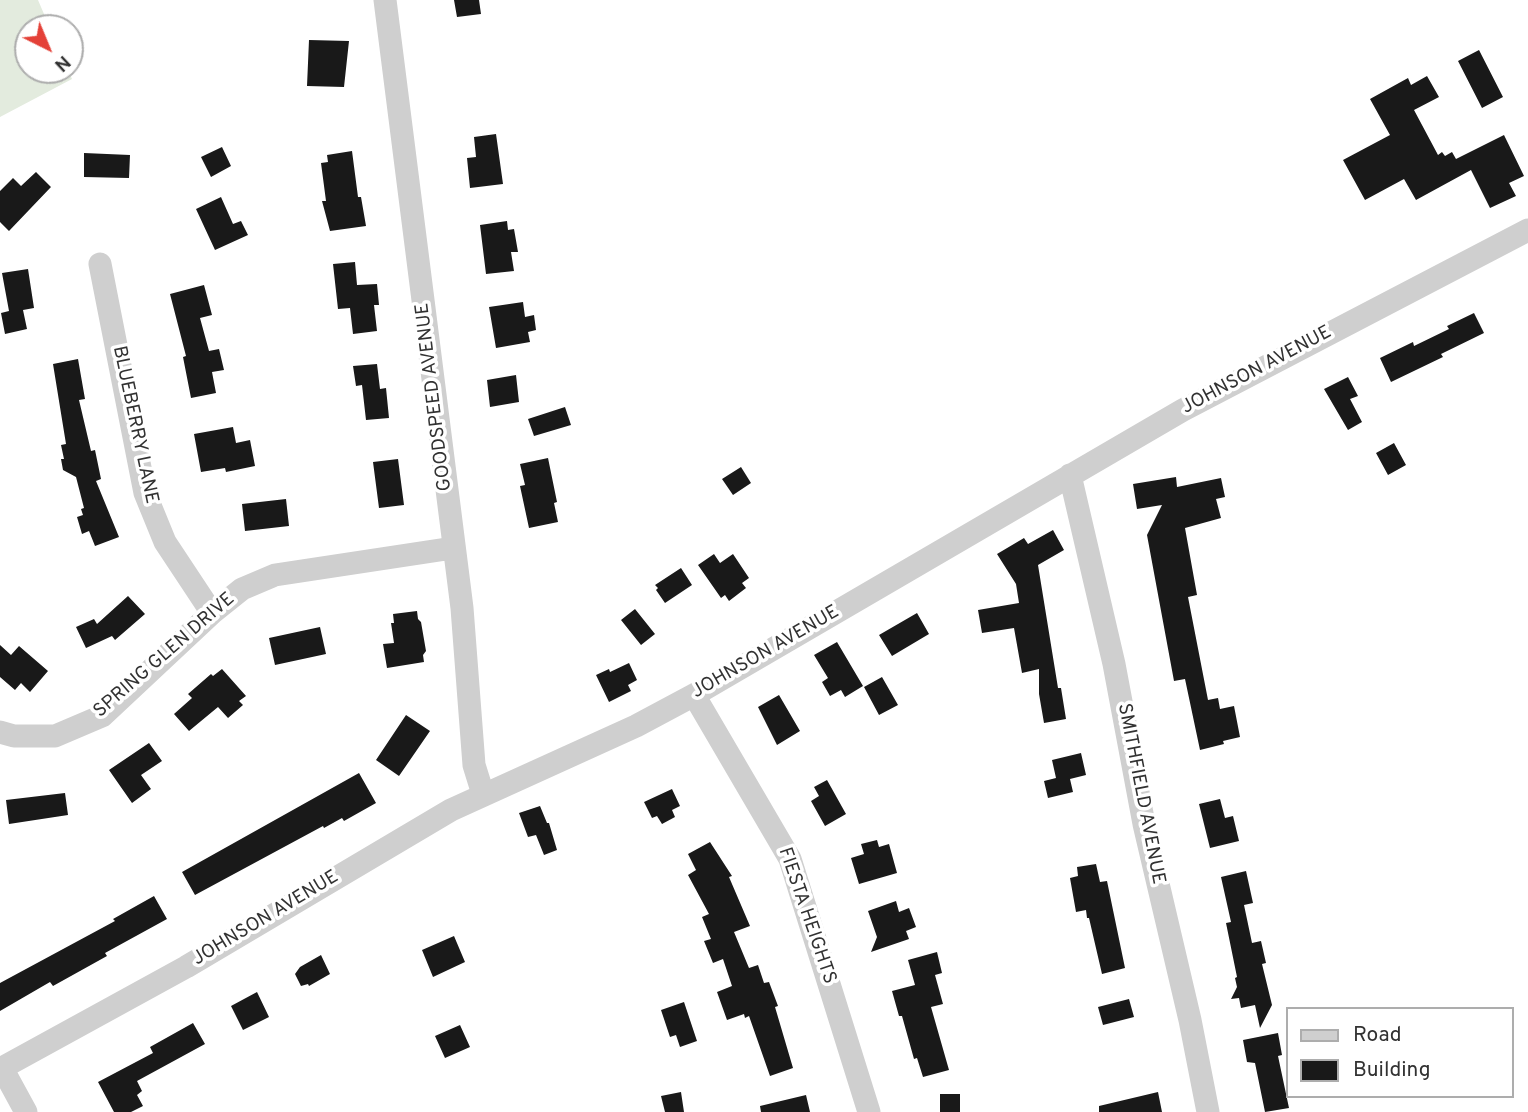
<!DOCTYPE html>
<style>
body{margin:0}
#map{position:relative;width:1528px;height:1112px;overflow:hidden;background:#fff;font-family:Overpass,sans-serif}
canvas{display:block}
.legend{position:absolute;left:1286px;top:1007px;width:228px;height:91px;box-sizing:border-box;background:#fff;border:2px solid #adadad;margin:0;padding:9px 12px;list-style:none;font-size:21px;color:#323232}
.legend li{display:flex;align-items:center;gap:14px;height:35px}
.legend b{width:35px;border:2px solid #adadad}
.north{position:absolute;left:14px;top:14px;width:70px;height:70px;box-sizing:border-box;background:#fff;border:2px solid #adadad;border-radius:50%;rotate:137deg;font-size:19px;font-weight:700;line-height:28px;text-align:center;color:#323232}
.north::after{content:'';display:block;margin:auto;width:24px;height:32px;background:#e44138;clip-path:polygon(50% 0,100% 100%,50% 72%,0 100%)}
</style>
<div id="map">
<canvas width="1528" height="1112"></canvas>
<ul class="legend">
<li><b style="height:9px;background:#cfcfcf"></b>Road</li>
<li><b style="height:19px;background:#191919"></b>Building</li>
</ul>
<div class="north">N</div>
</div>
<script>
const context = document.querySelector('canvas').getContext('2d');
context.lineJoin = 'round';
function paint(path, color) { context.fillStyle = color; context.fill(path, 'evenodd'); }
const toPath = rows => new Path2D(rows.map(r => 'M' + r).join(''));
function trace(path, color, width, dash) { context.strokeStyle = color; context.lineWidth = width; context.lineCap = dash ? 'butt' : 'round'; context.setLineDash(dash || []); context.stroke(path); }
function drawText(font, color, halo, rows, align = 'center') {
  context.font = font + ' Overpass,sans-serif'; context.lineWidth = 7; context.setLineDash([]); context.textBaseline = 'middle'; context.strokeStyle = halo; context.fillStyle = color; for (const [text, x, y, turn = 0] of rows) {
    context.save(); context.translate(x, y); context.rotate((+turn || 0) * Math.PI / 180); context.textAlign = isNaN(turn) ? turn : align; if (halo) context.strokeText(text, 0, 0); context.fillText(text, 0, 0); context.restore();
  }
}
paint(toPath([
 [0,0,38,0,50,28,28,28,28,70,68,70,72,79,0,117]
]), '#e3ebde');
paint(toPath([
 [454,0,479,0,481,14,457,17],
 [309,40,349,41,344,87,307,86],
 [1479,50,1503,97,1482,108,1458,61],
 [1427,76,1439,97,1414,110,1438,155,1442,152,1445,156,1452,152,1456,159,1504,135,1524,176,1509,183,1516,196,1490,208,1471,170,1416,200,1404,179,1365,200,1343,160,1390,135,1370,99,1408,78,1411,85],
 [496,134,503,184,470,188,467,158,476,157,474,137],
 [222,147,231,166,211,177,201,157],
 [352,151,358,197,361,197,366,226,330,231,322,201,326,201,321,163,328,162,327,155],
 [84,153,130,155,129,178,84,177],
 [36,172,51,187,9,231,0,222,0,191,13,178,21,186],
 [221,197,233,224,241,221,248,235,215,250,196,209],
 [507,221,508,230,514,229,518,252,511,252,514,271,486,274,480,225],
 [355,262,357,285,377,284,379,305,374,305,377,331,353,334,350,308,338,309,333,264],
 [28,269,34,308,23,310,27,329,5,334,1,313,9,311,2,273],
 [204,285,212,315,200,318,209,351,219,349,224,370,212,372,216,393,191,398,183,357,186,356,170,294],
 [523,302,525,317,534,315,536,330,528,332,530,342,496,348,489,307],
 [1474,313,1484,333,1441,354,1443,357,1391,382,1380,358,1413,342,1414,346,1449,329,1447,326],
 [78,359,85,399,79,400,91,451,95,450,101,479,96,481,119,537,95,546,89,531,82,534,77,517,83,515,81,509,84,508,76,477,63,470,61,459,64,459,61,445,66,444,53,364],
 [377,364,380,389,386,388,389,418,366,420,362,385,356,386,353,366],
 [516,375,519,402,490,407,487,380],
 [1348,377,1358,396,1350,399,1362,422,1348,430,1324,389],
 [565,407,571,425,534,436,528,419],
 [233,427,236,443,250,440,255,466,226,472,225,468,201,472,194,434],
 [1394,443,1406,465,1388,475,1376,453],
 [548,458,557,502,554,503,558,522,529,528,520,486,525,485,520,464],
 [398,459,404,505,379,508,373,462],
 [741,467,751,483,733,495,722,479],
 [1176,477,1177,487,1221,478,1225,497,1216,499,1221,518,1185,528,1197,595,1188,597,1208,700,1218,698,1220,709,1234,706,1240,737,1223,741,1224,744,1200,750,1185,679,1174,681,1147,535,1162,505,1137,509,1133,484],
 [286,499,289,526,245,531,242,504],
 [1053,530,1064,550,1038,565,1058,688,1061,688,1066,719,1044,723,1039,694,1039,669,1022,673,1014,628,982,633,978,610,1019,603,1016,584,997,554,1024,538,1028,544],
 [714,554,720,563,733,554,749,578,742,583,746,588,729,601,725,595,721,598,698,565],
 [681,568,692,585,665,603,656,590,658,588,655,585],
 [128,596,145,614,115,640,112,636,86,648,76,627,94,619,97,624],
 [635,609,655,634,641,645,621,620],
 [417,611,418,619,421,622,426,651,423,655,424,662,387,668,383,644,394,643,391,623,394,623,393,614],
 [917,613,929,634,892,656,879,635],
 [320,627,326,654,275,665,269,638],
 [837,642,863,686,845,697,841,690,830,696,822,682,828,678,814,655],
 [0,645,11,655,19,646,48,671,30,692,21,683,15,690,0,677],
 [629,663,637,680,628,685,631,691,609,702,596,675,609,669,610,672],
 [222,669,246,696,239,701,243,705,228,718,218,707,189,731,174,714,192,698,188,694,211,674,213,676],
 [882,677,898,705,879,715,864,687],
 [779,695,800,731,777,745,758,707],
 [406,715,430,731,399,776,376,760],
 [149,743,162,761,141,775,151,789,132,803,109,770],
 [1081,753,1086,775,1070,779,1073,792,1048,798,1044,781,1056,778,1052,760],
 [359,773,376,803,344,821,342,818,324,828,323,826,195,895,182,872],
 [827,780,846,814,825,826,811,801,819,796,814,787],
 [672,789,680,806,672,810,675,817,662,824,657,816,652,818,644,802],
 [65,793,68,815,9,824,6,800],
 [1220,799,1225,818,1233,816,1239,841,1210,848,1199,804],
 [540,806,547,823,549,823,557,850,544,855,536,835,528,837,519,813],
 [877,840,879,847,889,844,897,873,859,884,851,858,864,854,861,844],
 [710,842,732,876,729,877,750,926,734,932,749,968,758,965,764,983,769,982,778,1006,775,1007,793,1068,770,1076,749,1016,745,1018,744,1014,727,1020,717,992,732,986,723,959,713,963,704,941,711,939,702,917,709,914,688,875,696,870,688,854],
 [1096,864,1100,882,1107,881,1125,968,1102,974,1089,918,1087,918,1086,910,1076,912,1070,878,1078,876,1077,867],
 [1246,871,1253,903,1244,905,1252,943,1261,941,1266,963,1262,964,1272,1005,1260,1028,1255,1005,1241,1008,1239,998,1231,999,1237,987,1235,978,1237,977,1226,923,1231,922,1221,877],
 [154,896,167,919,105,953,107,956,53,986,50,982,0,1011,0,983,115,921,113,919],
 [896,901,899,912,909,908,916,927,906,931,909,939,871,952,877,937,868,911],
 [454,936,465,962,433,977,422,950],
 [937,952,942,973,935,975,943,1004,931,1007,949,1070,923,1077,917,1058,914,1059,902,1016,899,1016,892,991,915,985,908,960],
 [321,955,330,974,309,986,308,984,301,986,295,974,300,967],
 [257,992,269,1017,243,1030,231,1006],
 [1129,999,1134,1017,1103,1025,1098,1007],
 [684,1002,697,1041,680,1047,676,1035,670,1037,661,1010],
 [193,1023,205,1044,137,1081,142,1091,137,1095,143,1106,131,1112,114,1112,98,1082,153,1053,150,1047],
 [460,1025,470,1047,445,1058,435,1036],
 [1278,1033,1282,1055,1278,1056,1289,1108,1265,1112,1255,1063,1247,1062,1243,1040],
 [681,1092,684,1112,665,1112,661,1096],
 [1158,1092,1162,1112,1099,1112,1099,1106],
 [940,1094,960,1094,960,1112,940,1112],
 [806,1095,810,1112,761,1112,760,1106]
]), '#191919');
trace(toPath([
 [385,0,462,608,474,765,483,794],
 [100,264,145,493,165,542,212,613],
 [1070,475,1114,664,1144,824,1190,1020,1208,1112],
 [694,695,790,859,869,1112],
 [0,732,14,736,55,736,102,716,212,613,242,589,275,575,453,548],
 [2,1068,26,1112],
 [0,1069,186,967,451,810,636,726,694,695,1183,410,1528,230]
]), '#cfcfcf', 23);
drawText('19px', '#323232', '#fff', [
 ["JOHNSON AVENUE",1257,371,-28],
 ["GOODSPEED AVENUE",435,397,-97],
 ["BLUEBERRY LANE",134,425,78],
 ["JOHNSON AVENUE",766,653,-30],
 ["SPRING GLEN DRIVE",165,656,-41],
 ["SMITHFIELD AVENUE",1140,794,79],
 ["FIESTA HEIGHTS",806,916,71],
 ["JOHNSON AVENUE",266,919,-31]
]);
</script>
